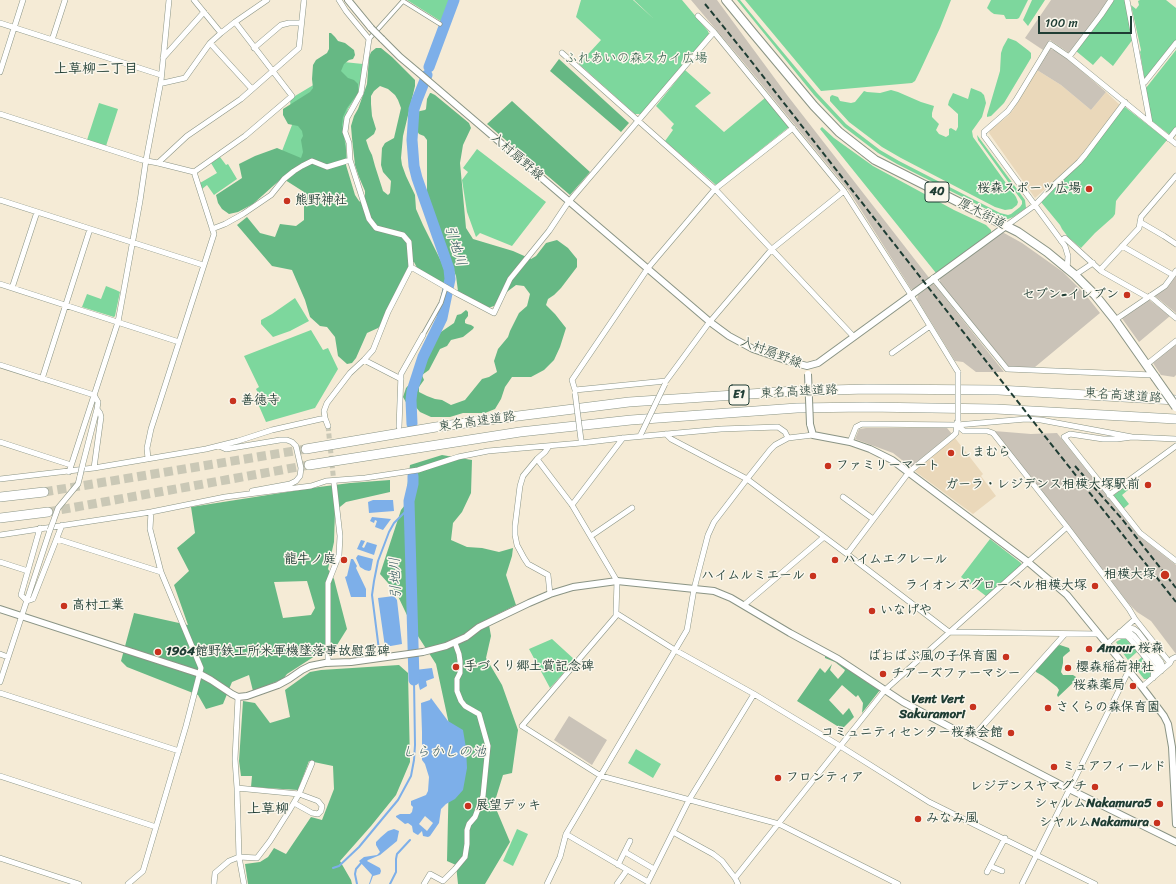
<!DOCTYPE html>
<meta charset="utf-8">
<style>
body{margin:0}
#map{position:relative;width:1176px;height:884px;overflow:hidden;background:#f5ebd6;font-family:Sriracha,sans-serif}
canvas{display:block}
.scale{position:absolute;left:1038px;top:16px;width:94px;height:18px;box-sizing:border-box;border:2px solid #1f3d34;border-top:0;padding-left:5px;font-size:12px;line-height:14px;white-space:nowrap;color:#1f3d34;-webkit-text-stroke:3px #fbf7ec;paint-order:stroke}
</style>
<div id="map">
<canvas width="1176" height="884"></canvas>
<div class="scale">100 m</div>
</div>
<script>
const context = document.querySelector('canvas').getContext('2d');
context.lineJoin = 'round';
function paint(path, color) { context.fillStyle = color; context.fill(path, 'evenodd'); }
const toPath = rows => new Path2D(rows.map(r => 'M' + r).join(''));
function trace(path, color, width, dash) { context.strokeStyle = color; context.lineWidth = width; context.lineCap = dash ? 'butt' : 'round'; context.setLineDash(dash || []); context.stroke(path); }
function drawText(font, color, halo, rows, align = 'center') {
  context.font = font + ' Sriracha,"Klee One",sans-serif'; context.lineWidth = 3; context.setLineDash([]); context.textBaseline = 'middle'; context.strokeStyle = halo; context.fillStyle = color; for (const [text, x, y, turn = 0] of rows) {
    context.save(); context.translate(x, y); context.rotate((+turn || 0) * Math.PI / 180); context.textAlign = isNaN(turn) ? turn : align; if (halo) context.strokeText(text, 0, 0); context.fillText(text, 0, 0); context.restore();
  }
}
paint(toPath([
 [1037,70,1061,85,1091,110,1106,92,1119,104,1119,107,1077,160,1035,198,989,133,990,130,1008,116,1013,110],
 [955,438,983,474,981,476,996,496,973,514,916,472,915,469]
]), '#ead8ba');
paint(toPath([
 [691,0,717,0,787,95,930,279,915,290,911,289,849,191,740,58],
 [1051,0,1109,0,1100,13,1069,53,1050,40,1043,50,1025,38],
 [1050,49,1054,50,1068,59,1106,92,1091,110,1061,85,1037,70,1048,50],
 [1001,233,1004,233,1022,243,1063,272,1085,294,1100,313,1035,367,1009,367,940,283,940,277],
 [1176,275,1176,313,1155,296,1169,285],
 [933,284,935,285,1004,372,976,372,963,362,955,361,917,299,918,295],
 [1148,299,1170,316,1139,342,1121,317],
 [1176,343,1176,375,1174,377,1161,375,1153,363],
 [866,428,947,428,952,434,912,468,893,453,855,439,859,429],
 [994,431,1031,434,1057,433,1138,535,1176,565,1176,654,1151,621,1137,612,1129,604],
 [569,716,607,740,592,765,554,740]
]), '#cac3b8');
paint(toPath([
 [407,0,450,0,442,22],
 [581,0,633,0,654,19,634,0,682,0,708,31,709,34,641,114,635,114,579,64,601,40,576,17],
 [737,0,740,0,762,27,817,93,846,124,880,150,899,161,1000,213,1008,215,1011,214,1020,207,1022,204,1022,201,978,140,977,135,1025,200,1026,208,1013,217,1008,219,1004,218,897,164,878,153,844,127,814,95],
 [745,0,951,0,940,28,920,71,915,81,912,83,821,91],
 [991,0,1028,0,1019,18,1017,19,1006,19,1004,15,994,14,991,12,987,8],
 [1032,0,1045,0,1028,26,1023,20],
 [1113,0,1125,0,1133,39,1113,66,1101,56,1093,65,1076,51],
 [1140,0,1166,0,1176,8,1176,43,1145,82,1140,52,1141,50,1131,5,1136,9,1139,5,1138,1],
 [1008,38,1016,41,1029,51,1031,53,1031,58,1004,103,991,116,987,117,987,115,1000,71,1001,53,1003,47],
 [1176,50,1176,127,1170,135,1152,121,1146,88],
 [334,61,363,64,359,92,348,109,344,123,347,159,291,171,282,151,292,125,290,99,325,78],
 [685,70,711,93,695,106,724,132,765,98,789,127,716,185,665,141,673,130,671,128,674,124,656,106],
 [971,88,981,92,984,95,986,103,982,117,972,131,973,137,1016,197,1018,202,1017,205,1012,209,1005,210,995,207,901,158,882,147,849,122,830,101,830,97,832,95,838,97,840,101,851,103,855,102,864,91,867,92,880,93,891,90,898,92,921,102,934,106,932,113,932,117,939,124,936,130,939,134,946,137,949,135,949,129,951,128,956,131,958,127,958,114,948,105,949,101,953,93,968,99],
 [99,103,118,109,106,146,87,140],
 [1125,107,1167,140,1119,197,1116,201,1115,214,1113,217,1095,233,1081,248,1068,237,1062,229,1060,225,1041,202,1122,109],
 [822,127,834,138,873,166,954,210,986,225,991,230,991,233,936,273,820,129],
 [477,149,546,202,512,246,480,233,476,237,467,212,462,180,468,172,463,168],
 [220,157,226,165,228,164,237,179,214,195,207,185,202,189,200,183,217,173,211,163],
 [106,286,116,290,120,292,115,316,114,317,82,307,87,294,101,299],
 [295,298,309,321,290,331,273,337,261,324,261,320,272,314],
 [311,330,323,350,328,348,338,369,315,408,266,422,255,397,259,395,256,389,259,387,244,356],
 [1125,486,1128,490,1122,495,1129,504,1123,509,1113,496],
 [990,539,1021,563,1021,565,986,596,961,577],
 [1123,638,1126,639,1137,652,1128,660,1120,649,1120,648,1116,642],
 [552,639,575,660,550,688,529,649],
 [1142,657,1151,669,1151,676,1148,679,1144,679,1133,665],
 [636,749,661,764,653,778,628,763],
 [517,829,528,834,513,866,503,861]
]), '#7dd79d');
paint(toPath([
 [329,33,331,33,335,37,338,41,345,43,354,50,355,55,353,59,349,60,344,64,341,71,348,78,354,80,358,84,358,93,347,108,343,117,342,125,346,150,346,165,355,195,359,201,362,203,365,201,365,191,359,177,355,165,352,138,351,126,354,116,358,109,367,84,369,57,371,52,376,48,381,48,392,57,415,80,415,86,403,136,401,158,402,165,406,176,415,195,416,209,423,225,441,261,447,278,446,284,444,284,418,270,414,262,409,263,408,266,409,271,381,325,378,328,367,333,356,358,352,363,347,364,338,356,335,337,327,327,320,326,310,317,305,300,292,270,272,266,237,225,247,217,260,233,275,237,280,224,296,226,304,220,304,192,282,178,253,204,238,212,229,214,222,209,218,203,216,195,242,178,239,164,255,156,277,148,301,158,303,152,301,140,303,136,302,131,298,126,288,124,283,115,283,109,310,92,313,88,312,79,313,65,316,60,327,53,329,49],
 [380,86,388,89,395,95,398,100,401,108,394,138,385,143,382,148,381,165,383,172,391,181,390,193,388,195,383,191,375,166,372,155,369,149,366,140,374,134,376,129,372,116,371,104,371,96,374,91],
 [559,59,629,123,621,132,550,71],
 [430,93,431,93,435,95,469,123,471,128,463,145,460,163,466,228,473,239,513,251,531,259,536,256,546,243,557,240,568,248,577,259,577,267,561,288,554,295,548,299,546,305,555,314,566,328,560,347,554,360,544,370,531,377,512,377,505,387,501,399,495,409,485,413,463,413,450,417,431,417,420,412,415,406,407,404,403,397,406,388,419,374,425,357,431,350,435,336,454,323,457,315,461,314,466,310,468,312,468,316,465,320,465,323,467,324,471,325,474,327,473,329,463,337,451,340,447,346,440,349,429,370,422,375,424,380,419,387,419,392,427,396,435,399,442,400,451,405,465,400,482,379,489,377,497,372,494,361,498,349,508,337,510,331,519,313,527,306,530,294,524,286,516,285,499,298,494,306,488,308,467,297,458,291,456,276,435,222,427,195,427,140,424,136,419,134,416,129,418,112,420,111,425,110,426,109,427,99],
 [512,101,590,172,570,195,487,124],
 [442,455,472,460,471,493,462,512,453,523,451,540,467,547,482,548,499,552,513,548,512,556,506,575,516,605,488,619,491,636,486,658,502,685,518,730,512,773,503,775,494,804,510,842,485,884,458,884,456,865,447,861,450,729,436,664,414,630,396,592,380,574,401,510,405,505,410,465],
 [390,480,390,492,346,502,335,511,334,542,328,569,334,579,347,629,337,645,315,656,287,674,283,679,253,691,249,675,232,682,223,704,206,709,198,695,127,667,121,661,134,613,188,625,174,585,189,571,177,548,195,533,191,507,319,487,350,483],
 [307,581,315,608,311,615,283,618,274,582],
 [1060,645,1069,648,1070,651,1065,655,1063,657,1063,663,1061,672,1063,675,1073,675,1076,677,1076,680,1058,697,1057,695,1059,690,1057,687,1043,676,1036,672,1036,668,1057,646],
 [825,655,880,690,862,713,863,703,858,695,856,697,842,685,829,700,843,715,849,708,854,717,842,729,797,701,820,668,825,673,832,664,830,670,838,679,844,672,845,670,835,662,825,658],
 [399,665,408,673,410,762,396,795,371,826,340,861,351,880,352,884,248,884,245,864,260,862,268,857,274,848,286,854,311,817,322,820,334,789,333,766,309,761,298,790,251,787,252,776,241,776,239,761,243,701,255,703,270,723,290,717,285,690,310,672,321,670]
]), '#66b884');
paint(toPath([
 [373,500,393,500,394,511,369,513,368,502],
 [372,517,391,519,383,530,375,527,377,521,375,520,374,523,370,521],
 [361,540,365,541,362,547,364,548,367,542,377,545,374,555,357,549],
 [358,555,373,559,371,570,369,571,365,570,360,567,356,558],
 [351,559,353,559,357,566,356,568,366,589,366,597,351,597,345,577,347,576],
 [394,596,397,600,402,644,385,647,378,598],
 [432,668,434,678,426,681,427,686,420,690,415,670],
 [431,698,448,721,463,730,466,748,467,768,463,790,455,799,446,804,441,809,439,823,430,836,428,837,423,836,422,831,418,835,416,834,413,832,412,826,408,823,405,824,396,817,396,816,400,814,410,814,412,812,413,807,411,805,411,801,426,795,428,791,429,777,425,764,422,760,422,732,421,703,430,700],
 [394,829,399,831,397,841,380,855,368,860,367,861,380,868,381,871,380,874,373,876,370,884,369,884,372,875,359,861,364,857,377,855,380,852,376,845,376,842,381,837,388,831]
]), '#7dafe9');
paint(toPath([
 [425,816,433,823,427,831,419,824]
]), '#f5ebd6');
trace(toPath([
 [379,650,372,595,374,581,378,561,389,532,394,523,409,508],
 [333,868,339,866,359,847,383,818,398,800,411,776,414,760,415,745,414,680,420,680],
 [357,884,355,874,356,869,362,862],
 [390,884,396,872,396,859,397,854,410,840]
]), '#7dafe9', 2);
trace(toPath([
 [429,67,454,0],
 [412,424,411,400,412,391,423,357,442,318,450,279,449,269,417,178,414,166,412,140,414,109,417,100,427,75],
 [413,476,413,484,409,501,414,680]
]), '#7dafe9', 11);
trace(toPath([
 [328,426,334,483]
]), '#cac8b6', 5, [5, 2.5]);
trace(toPath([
 [44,492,306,449],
 [48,512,309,465]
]), '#cac8b6', 9, [9, 4.5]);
const pedestrian = toPath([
 [369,39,403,1,440,24],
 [423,335,441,303,446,287]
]);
const minor = toPath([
 [1127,0,1150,123],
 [698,16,714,32],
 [235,22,267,0],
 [0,23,161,75],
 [52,40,65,0],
 [210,43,252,89],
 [254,48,281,25,289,23,301,23],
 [562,53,715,189,854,337],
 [1069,57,1101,15,1111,0],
 [163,58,204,12],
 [0,72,23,0],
 [161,81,163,83,185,78,210,43,221,33,194,0],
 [1145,82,1176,43],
 [0,114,142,160,158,163,194,172,214,234,151,429,147,448,148,459],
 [793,128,715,189,648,268,572,380,575,390,666,381,708,324,772,249,844,191],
 [1169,139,1176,130],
 [158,163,187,136,241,99,299,48,304,0],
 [194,172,245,136,292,96,235,22,221,33],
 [0,200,203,265],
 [1140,222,1164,236,1176,244],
 [1006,226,1035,205,1055,184,1079,162,1085,155,1125,102],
 [212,229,225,224,243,214,271,195,284,179,294,171,302,166,312,161,327,167,350,160],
 [1061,241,1065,238,1101,271,1147,297],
 [1122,246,1173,275],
 [411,267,456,293,494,313,510,279,549,231,567,204,572,198,714,32,844,191,911,295,958,372],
 [1067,269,1068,256,1065,246,984,136,984,132,1008,111,1016,100,1050,44,1069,57,1176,144],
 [1100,270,1139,228,1141,217,1176,176],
 [1075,275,1093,263],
 [933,278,1007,369,1153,375],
 [0,284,179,342],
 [12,288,37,212],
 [1150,296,1176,318],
 [1115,320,1165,286,1176,271],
 [892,353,930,326],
 [364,360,401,379],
 [0,365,94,395,98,402,97,409,82,467],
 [1146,365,1176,341],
 [42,379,90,229],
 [957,425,964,431,987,431,993,433,1067,527,1129,609,1135,619],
 [328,426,325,418,324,411,327,403,350,373,364,360,373,350,388,312,411,267,409,242,403,235,376,228,369,219,350,160,349,143,345,132,347,118,361,93,369,39,346,11,339,0],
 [399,427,401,374,423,335],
 [666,434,671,439,747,479,847,554,949,632,1099,634],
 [1176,439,1132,437,1117,439,1103,439,1070,434,1064,437,1140,533,1176,561],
 [0,442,71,465],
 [850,442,856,427,862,424,957,425,1026,419,1041,420,1132,437],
 [219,446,226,449,280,440,287,440,292,442,296,446,301,468,300,476,296,481,290,484,252,491],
 [549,446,545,452,537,459,523,476,520,486,515,526,515,535,517,545,524,558,528,564,548,575,550,594],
 [537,459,572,505,617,581,616,613,675,650,754,694,840,746,929,802,1095,884],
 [94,468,101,417,100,413,97,409],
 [69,472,118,322,140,201,146,160,161,81,169,0],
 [0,479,94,468,206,449,238,441,272,430,325,418],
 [1109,495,1176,446],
 [843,497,873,519],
 [572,505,623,438],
 [53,522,58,508,78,484,80,476],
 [0,535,151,512,225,497,311,486,326,481,365,478,418,470,458,457,488,451,581,443,623,438,721,429,778,427,785,432,788,438],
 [591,536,632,508],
 [57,539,161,572],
 [847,554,909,472,953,436,956,433,957,422],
 [0,562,28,571],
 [27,601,33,599,62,525],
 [27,601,21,595,40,528],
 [744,605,824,537],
 [616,613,616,616,522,726,601,776,779,824,898,884],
 [1125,628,1130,628,1134,629,1138,632,1161,662,1162,665,1161,671],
 [1120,632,1126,632,1130,633,1134,636,1158,665,1159,669,1158,673],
 [1116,636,1127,636,1130,639,1154,668,1153,678],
 [1107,644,1135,619,1170,663,1142,687],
 [0,654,8,657],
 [328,663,328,583,339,555,340,536,334,483],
 [1170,663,1172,659,1176,657],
 [0,682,50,530],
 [0,693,179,751],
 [238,697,235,759,237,788,239,857,244,884],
 [971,739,1065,634],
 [0,776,156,827],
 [237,788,299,794,318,801,322,806,321,811,318,814,312,813,294,803],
 [673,832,713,854,722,861,735,878,738,884],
 [566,834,648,882,689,800,754,694],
 [625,852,654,869],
 [0,858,79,884],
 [618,865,630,841],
 [990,866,1002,871],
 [987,872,1005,838],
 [735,878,885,690,1067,527],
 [128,884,143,871,186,726,201,668,161,572,150,529,151,512],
 [214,884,215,873,229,861,239,857,257,858,270,841,289,811,299,794,312,763],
 [424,884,430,874,443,881,455,869,465,857,467,844,467,830,469,824,475,817,483,796,488,746,479,714,465,706,461,701,457,691,457,679,460,673,460,661,459,654,455,643],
 [547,884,560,857,566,834,687,630,694,589,708,535,714,522,747,479,770,450,775,445,788,438,813,435],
 [617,884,627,870],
 [1022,884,1129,670]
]);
const tertiary = toPath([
 [348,0,371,28],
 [382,39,400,57,419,73,710,322,729,336,753,349,788,361,807,366,818,363,1006,226],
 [810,424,813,435,850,442,870,449,892,460,1028,562,1067,595,1142,687,1164,716,1168,724,1172,747,1176,824],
 [0,609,200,674,211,680,232,694,238,697,247,696,278,685,289,679,302,670,310,666,325,663,351,662,423,652,446,646,466,637,479,627,529,603,550,594,573,587,617,581,714,591,731,598,790,633,838,659,903,702,946,725,1069,789,1176,842]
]);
const primary = toPath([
 [726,0,753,33,814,106,839,132,875,160,1018,232,1047,252,1075,275,1095,295,1115,320,1155,377]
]);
const motorway = toPath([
 [306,449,436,427,518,416,629,402,795,391,867,389,998,390,1176,400],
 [309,465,520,432,631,420,797,408,866,407,996,409,1176,419],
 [0,497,44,492],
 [0,518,48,512]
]);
trace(pedestrian, '#8a9485', 5);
trace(minor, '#8a9485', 6);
trace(tertiary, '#8a9485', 8);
trace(primary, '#8a9485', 10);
trace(motorway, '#8a9485', 10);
trace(pedestrian, '#fff', 3.5);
trace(minor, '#fff', 5);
trace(tertiary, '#fff', 6);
trace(primary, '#fff', 8);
trace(motorway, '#fff', 9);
trace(toPath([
 [705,4,744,52,1040,430,1176,602],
 [1075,466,1122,519,1176,588]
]), '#1f3d34', 2, [6, 3]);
const minorBridge = toPath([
 [575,393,581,440],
 [958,421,958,372],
 [641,434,665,384],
 [80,476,82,467],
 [50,530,53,522]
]);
const tertiaryBridge = toPath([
 [371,28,382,39],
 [808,374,810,424]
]);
const primaryBridge = toPath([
 [1155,377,1176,407]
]);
trace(minorBridge, '#8a9485', 6, []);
trace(tertiaryBridge, '#8a9485', 8, []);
trace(primaryBridge, '#8a9485', 10, []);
trace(minorBridge, '#fff', 5);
trace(tertiaryBridge, '#fff', 6);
trace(primaryBridge, '#fff', 8);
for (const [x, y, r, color] of [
 [1089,189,4,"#c8321e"],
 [287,201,4,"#c8321e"],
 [1127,295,4,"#c8321e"],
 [233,401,4,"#c8321e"],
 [951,453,4,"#c8321e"],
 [828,466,4,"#c8321e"],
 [1148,485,4,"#c8321e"],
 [344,560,4,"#c8321e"],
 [835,560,4,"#c8321e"],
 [1165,575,5,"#c8321e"],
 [813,576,4,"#c8321e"],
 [1095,586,4,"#c8321e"],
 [64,606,4,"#c8321e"],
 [872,611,4,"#c8321e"],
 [1089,649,4,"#c8321e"],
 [158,652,4,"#c8321e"],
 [1006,657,4,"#c8321e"],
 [456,667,4,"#c8321e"],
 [1068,668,4,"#c8321e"],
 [883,674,4,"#c8321e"],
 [1133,686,4,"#c8321e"],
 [973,707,4,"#c8321e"],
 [1048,708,4,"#c8321e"],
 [1011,733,4,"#c8321e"],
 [1054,767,4,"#c8321e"],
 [778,778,4,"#c8321e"],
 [1095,787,4,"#c8321e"],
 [1160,804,4,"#c8321e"],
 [468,806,4,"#c8321e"],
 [918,819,4,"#c8321e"],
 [1157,823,4,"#c8321e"]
]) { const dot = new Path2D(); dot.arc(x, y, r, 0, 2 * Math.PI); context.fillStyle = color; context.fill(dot); trace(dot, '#fbf7ec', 1.5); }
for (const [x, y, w] of [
 [937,192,24],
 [739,395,20]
]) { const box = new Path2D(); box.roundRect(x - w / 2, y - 10, w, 20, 3); context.fillStyle = '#fbf7ec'; context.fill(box); trace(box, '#1f3d34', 1); }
drawText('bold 12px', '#1f3d34', null, [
 ["40",937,192],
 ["E1",739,395]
]);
drawText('13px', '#325c49', '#fbf7ec', [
 ["ふれあいの森スカイ広場",636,59]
]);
drawText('13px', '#1f3d34', '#fbf7ec', [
 ["入村扇野線",517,157,41],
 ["厚木街道",982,214,27],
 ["入村扇野線",771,353,21],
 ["東名高速道路",799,392,-3],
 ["東名高速道路",1123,396,4],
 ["東名高速道路",477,422,-8]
]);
drawText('bold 13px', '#1f3d34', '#fbf7ec', [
 ["桜森スポーツ広場",1081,189,"right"],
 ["熊野神社",295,201],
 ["セブン-イレブン",1119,295,"right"],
 ["善徳寺",241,401],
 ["しまむら",959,453],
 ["ファミリーマート",836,466],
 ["ガーラ・レジデンス相模大塚駅前",1140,485,"right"],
 ["龍牛ノ庭",336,560,"right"],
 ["ハイムエクレール",843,560],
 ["相模大塚",1156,575,"right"],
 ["ハイムルミエール",805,576,"right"],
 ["ライオンズグローベル相模大塚",1087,586,"right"],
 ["高村工業",72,606],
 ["いなげや",880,611],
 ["Amour 桜森",1097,649],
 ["1964館野鉄工所米軍機墜落事故慰霊碑",166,652],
 ["ばおばぶ風の子保育園",998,657,"right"],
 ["手づくり郷土賞記念碑",464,667],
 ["櫻森稲荷神社",1076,668],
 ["チアーズファーマシー",891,674],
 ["桜森薬局",1125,686,"right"],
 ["Vent Vert",965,700,"right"],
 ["Sakuramori",965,715,"right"],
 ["さくらの森保育園",1056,708],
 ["コミュニティセンター桜森会館",1003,733,"right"],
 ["ミュアフィールド",1062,767],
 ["フロンティア",786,778],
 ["レジデンスヤマグチ",1087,787,"right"],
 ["シャルムNakamura5",1152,804,"right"],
 ["展望デッキ",476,806],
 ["みなみ風",926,819],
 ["シヤルムNakamura",1149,823,"right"]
], 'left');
drawText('bold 14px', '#1f3d34', '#fbf7ec', [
 ["上草柳二丁目",96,69],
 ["上草柳",268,809]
]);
drawText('italic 14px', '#365a61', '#fbf7ec', [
 ["引地川",455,246,72],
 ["引地川",396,578,-92],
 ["しらかしの池",444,752]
]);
</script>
